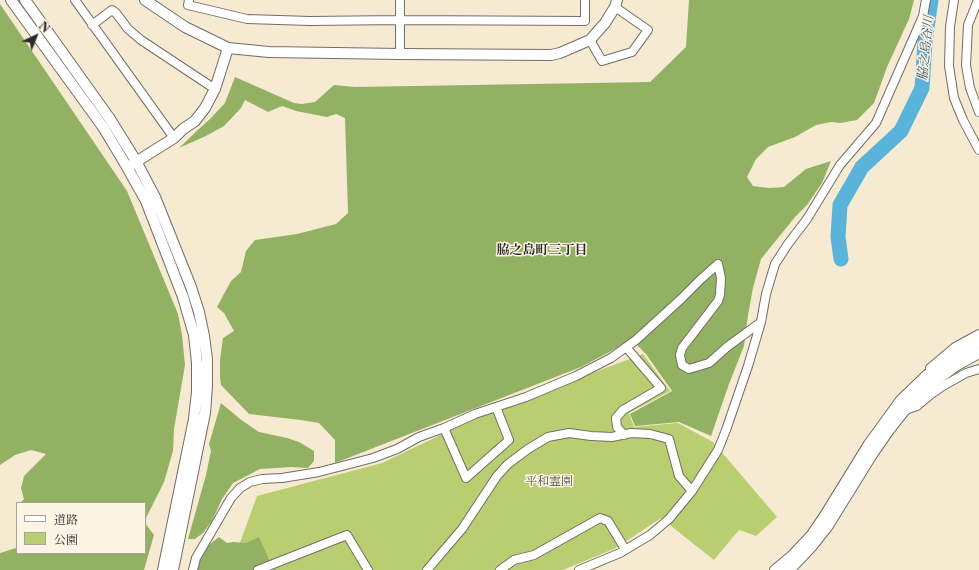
<!DOCTYPE html>
<meta charset="utf-8">
<style>
body{margin:0}
#map{position:relative;width:979px;height:570px;overflow:hidden;background:#f6ead2;font-family:"Libre Caslon Text","Noto Serif JP",serif}
canvas{display:block}
.legend{position:absolute;left:16px;top:502px;width:130px;height:52px;box-sizing:border-box;background:#fcf5e5;border:1px solid #a8a49b;margin:0;padding:5px 7px;list-style:none;font-size:12px;color:#2b2b2b}
.legend li{display:flex;align-items:center;gap:8px;height:20px}
.legend b{width:20px;border:1px solid #a8a49b}
.north{position:absolute;left:16px;top:16px;width:40px;height:40px;-webkit-text-stroke:3px #fcf5e5;paint-order:stroke;rotate:43deg;font-size:11px;font-weight:700;line-height:16px;text-align:center;color:#2b2b2b}
.north::after{content:'';display:block;margin:auto;width:14px;height:18px;background:#2b2b2b;clip-path:polygon(50% 0,100% 100%,50% 72%,0 100%)}
</style>
<div id="map">
<canvas width="979" height="570"></canvas>
<ul class="legend">
<li><b style="height:5px;background:#fff"></b>道路</li>
<li><b style="height:11px;background:#b9ce71"></b>公園</li>
</ul>
<div class="north">N</div>
</div>
<script>
const context = document.querySelector('canvas').getContext('2d');
context.lineJoin = 'round';
function paint(path, color) { context.fillStyle = color; context.fill(path, 'evenodd'); }
const toPath = rows => new Path2D(rows.map(r => 'M' + r).join(''));
function trace(path, color, width, dash) { context.strokeStyle = color; context.lineWidth = width; context.lineCap = dash ? 'butt' : 'round'; context.setLineDash(dash || []); context.stroke(path); }
function drawText(font, color, halo, rows, align = 'center') {
  context.font = font + ' "Libre Caslon Text","Noto Serif JP",serif'; context.lineWidth = 3; context.setLineDash([]); context.textBaseline = 'middle'; context.strokeStyle = halo; context.fillStyle = color; for (const [text, x, y, turn = 0] of rows) {
    context.save(); context.translate(x, y); context.rotate((+turn || 0) * Math.PI / 180); context.textAlign = isNaN(turn) ? turn : align; if (halo) context.strokeText(text, 0, 0); context.fillText(text, 0, 0); context.restore();
  }
}
paint(toPath([
 [643,354,670,391,629,413,634,427,678,423,713,442,777,517,756,536,739,530,714,560,661,518,616,548,563,570,230,570,257,496,382,463,491,411]
]), '#b9ce71');
paint(toPath([
 [689,0,914,0,909,19,887,67,874,103,857,120,840,123,831,122,816,125,795,137,768,147,756,159,747,177,753,186,769,188,784,187,806,169,831,161,822,183,807,205,795,217,761,259,753,288,748,315,744,346,729,384,711,436,679,422,635,426,630,414,672,391,646,354,632,340,581,367,335,463,335,440,319,423,301,420,249,414,221,385,220,377,220,360,223,338,234,331,224,313,217,307,231,281,241,272,246,251,255,240,297,234,336,224,348,213,345,118,336,114,327,117,296,111,282,106,268,112,245,100,241,108,224,126,206,136,179,148,200,128,210,119,225,103,235,77,294,103,302,104,315,102,334,85,355,87,650,82,686,47],
 [0,4,127,191,178,314,182,335,185,365,174,429,173,451,164,482,145,520,145,503,20,503,24,499,21,488,24,476,46,454,31,450,15,455,0,465],
 [221,403,240,419,259,432,287,438,299,442,314,451,314,461,308,468,292,467,260,469,233,483,222,499,212,521,203,533,195,539,188,539,206,475,211,451,209,444],
 [145,523,154,535,144,570,0,570,0,553,16,548,17,548,17,553,145,553],
 [219,537,227,543,233,542,246,543,259,537,270,562,252,570,194,570,206,547]
]), '#92b163');
trace(toPath([
 [841,259,838,237,840,205,862,167,901,131,922,88,925,42,931,0]
]), '#5ab3d8', 15);
const minor = toPath([
 [75,0,174,138],
 [189,0,188,5,247,19,310,21,399,20,585,21,585,0],
 [400,0,400,54],
 [954,0,950,27,949,66,954,98,963,120,979,150],
 [978,0,968,25,966,65,970,88,979,112],
 [92,25,112,10,116,13,128,29,141,40,215,89],
 [590,40,602,61,632,52,648,30,615,7],
 [930,368,955,347,979,334],
 [905,410,917,406,930,395,943,386,966,373,979,369],
 [444,428,466,478,509,440,496,407],
 [624,435,617,427,616,418,623,410,661,388,626,347],
 [193,570,196,558,231,498,240,488,250,482,262,479,282,478,319,472,373,458,397,449,419,437,444,428,475,414,526,397,576,376,611,358,636,340,681,299,701,279,718,264,721,278,720,295,718,301,682,348,680,355,682,365,689,369,709,363,727,347,761,322],
 [258,570,347,535,368,570],
 [427,570,462,529,497,476,508,464,528,449,548,437,569,433,591,436,612,437,631,433,650,434,669,439,679,476,692,491],
 [500,570,514,560,534,555,600,518,608,521,625,549],
 [579,570,620,553,650,535,669,519,692,491,718,450,726,430,748,366,761,322,766,294,775,264,788,244,807,219,840,165,876,123,923,16,926,0]
]);
const tertiary = toPath([
 [11,0,103,127,127,167,146,201,183,297,194,335,197,363,197,392,194,419,163,570],
 [25,0,110,119,136,161,155,197,191,287,199,312,204,336,207,359,207,386,205,413,173,570],
 [145,0,185,27,228,48,269,52,400,54,551,55,560,53,590,40,605,23,615,7,617,0],
 [131,165,174,138,183,129,195,121,205,108,215,89,228,48],
 [775,570,793,555,811,536,824,517,869,444,888,418,901,400,927,375,954,356,979,342],
 [788,570,793,566,812,546,827,527,871,456,889,430,904,411,930,385,957,365,979,353]
]);
trace(minor, '#726e65', 10);
trace(tertiary, '#726e65', 12);
trace(minor, '#fff', 8);
trace(tertiary, '#fff', 10);
drawText('12px', '#4e543c', '#fcf5e5', [
 ["平和霊園",549,482]
]);
drawText('italic 13px', '#3b5b68', '#fcf5e5', [
 ["脇之島谷川",926,48,-84]
]);
drawText('bold 13px', '#2b2b2b', '#fcf5e5', [
 ["脇之島町三丁目",542,250]
]);
</script>
